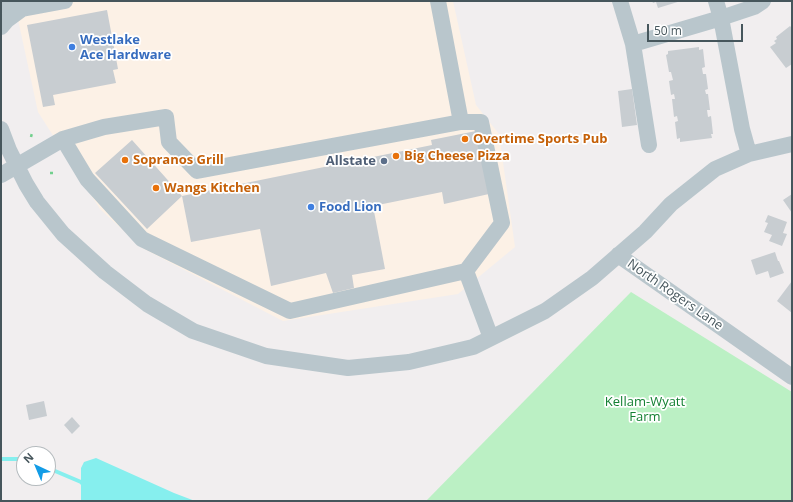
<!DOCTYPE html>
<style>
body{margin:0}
#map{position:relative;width:793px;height:502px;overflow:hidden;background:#f1eeef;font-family:"Open Sans",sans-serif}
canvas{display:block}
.frame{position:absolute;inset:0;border:2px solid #46565c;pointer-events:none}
.north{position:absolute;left:16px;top:446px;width:40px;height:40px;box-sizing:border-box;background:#fff;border:1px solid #b5bbbe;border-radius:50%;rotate:316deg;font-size:11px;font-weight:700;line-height:16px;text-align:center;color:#46565c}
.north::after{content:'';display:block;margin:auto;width:14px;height:18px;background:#139ce6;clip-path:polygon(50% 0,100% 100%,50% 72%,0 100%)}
.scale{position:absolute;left:647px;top:24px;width:96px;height:18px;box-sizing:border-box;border:2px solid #46565c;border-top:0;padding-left:5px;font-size:12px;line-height:14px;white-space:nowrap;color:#46565c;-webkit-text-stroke:3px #fff;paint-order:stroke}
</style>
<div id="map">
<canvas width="793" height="502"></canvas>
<div class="frame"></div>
<div class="north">N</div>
<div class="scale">50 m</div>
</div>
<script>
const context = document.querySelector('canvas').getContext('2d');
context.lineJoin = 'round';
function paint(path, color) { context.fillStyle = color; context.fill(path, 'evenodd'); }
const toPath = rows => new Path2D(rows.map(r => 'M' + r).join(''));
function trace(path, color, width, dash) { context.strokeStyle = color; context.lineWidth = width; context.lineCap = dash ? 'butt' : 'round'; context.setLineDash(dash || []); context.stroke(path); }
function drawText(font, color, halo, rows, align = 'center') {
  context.font = font + ' "Open Sans",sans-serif'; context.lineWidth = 3.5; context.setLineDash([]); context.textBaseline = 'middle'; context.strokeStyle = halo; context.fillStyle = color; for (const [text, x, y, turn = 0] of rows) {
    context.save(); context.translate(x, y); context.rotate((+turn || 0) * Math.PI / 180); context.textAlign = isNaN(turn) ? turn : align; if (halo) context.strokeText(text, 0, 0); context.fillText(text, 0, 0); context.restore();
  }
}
paint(toPath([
 [14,1,453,1,476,105,499,134,515,247,458,294,283,321,142,248,100,209,38,112]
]), '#fcf1e6');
paint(toPath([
 [631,292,792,392,792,501,426,501]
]), '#bbf0c4');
paint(toPath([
 [96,458,174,493,195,501,81,501,81,468,84,462]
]), '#86efee');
trace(toPath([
 [1,459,24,459],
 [48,468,81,482,84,485]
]), '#86efee', 4);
paint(toPath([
 [652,1,681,1,658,8,656,2,653,3],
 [107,10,118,69,113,70,116,83,53,95,55,105,43,107,27,25],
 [790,26,792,28,792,64,786,68,770,47,776,43,774,41,777,39,776,37],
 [699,47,699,50,703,49,705,67,702,68,703,74,706,74,708,89,705,90,706,94,708,94,710,110,707,110,708,117,711,116,713,134,711,134,712,138,680,142,680,138,677,139,675,122,678,121,677,116,674,117,672,99,675,99,674,94,671,95,669,81,673,80,671,72,669,72,666,55,668,54,668,51],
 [632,89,637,125,622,127,618,91],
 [476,131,489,194,444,204,442,192,373,206,385,269,352,275,354,288,333,293,326,273,271,286,260,229,191,242,182,196,432,145,431,140],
 [132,140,182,196,147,229,95,173],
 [792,194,792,213,783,200],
 [768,215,787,222,783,233,787,234,782,246,769,241,772,235,764,232,768,223,765,222],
 [775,252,778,261,779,261,784,273,770,278,768,271,756,275,751,260],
 [792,281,792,313,777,301],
 [44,401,47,416,29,420,26,405],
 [72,417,80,426,72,434,64,425]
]), '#c8cdd1');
trace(toPath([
 [31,137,32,133],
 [50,173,53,173]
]), '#72cf8d', 2.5, [3, 2]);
trace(toPath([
 [620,1,633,44,649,145],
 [716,1,721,18,742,129,749,154],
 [1,5,22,9,65,1],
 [1,27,7,20,22,9],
 [633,44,721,18,754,7,763,1],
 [461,122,481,122,502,223,466,271,491,338],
 [1,129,9,150,26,184,37,202,63,234,105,272,147,304,193,331,266,356,348,368,409,362,473,347,545,311,592,278,645,232,671,204,715,169,749,154,792,144],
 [63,139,87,179,142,239,290,311,466,271],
 [1,175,63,139,104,127,166,117,169,142,197,171,461,122,438,1],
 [618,255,792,377]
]), '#b9c6cc', 16);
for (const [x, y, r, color] of [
 [72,47,4,"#3f7fe0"],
 [465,139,4,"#e8710a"],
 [396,156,4,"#e8710a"],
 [125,160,4,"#e8710a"],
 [384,161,4,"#5c6f8a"],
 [156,188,4,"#e8710a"],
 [311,207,4,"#3f7fe0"]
]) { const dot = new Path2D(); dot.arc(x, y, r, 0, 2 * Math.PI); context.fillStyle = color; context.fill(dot); trace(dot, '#fff', 1.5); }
drawText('bold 13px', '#366cbe', '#fff', [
 ["Westlake",80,40],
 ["Ace Hardware",80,55],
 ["Food Lion",319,207]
], 'left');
drawText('bold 13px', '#c56008', '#fff', [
 ["Overtime Sports Pub",473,139],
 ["Big Cheese Pizza",404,156],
 ["Sopranos Grill",133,160],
 ["Wangs Kitchen",164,188]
], 'left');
drawText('bold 13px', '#4e5e75', '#fff', [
 ["Allstate",376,161]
], 'right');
drawText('13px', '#46565c', '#fff', [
 ["North Rogers Lane",675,295,35]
]);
drawText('13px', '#148033', '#fff', [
 ["Kellam-Wyatt",645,402],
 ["Farm",645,417]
]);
</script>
